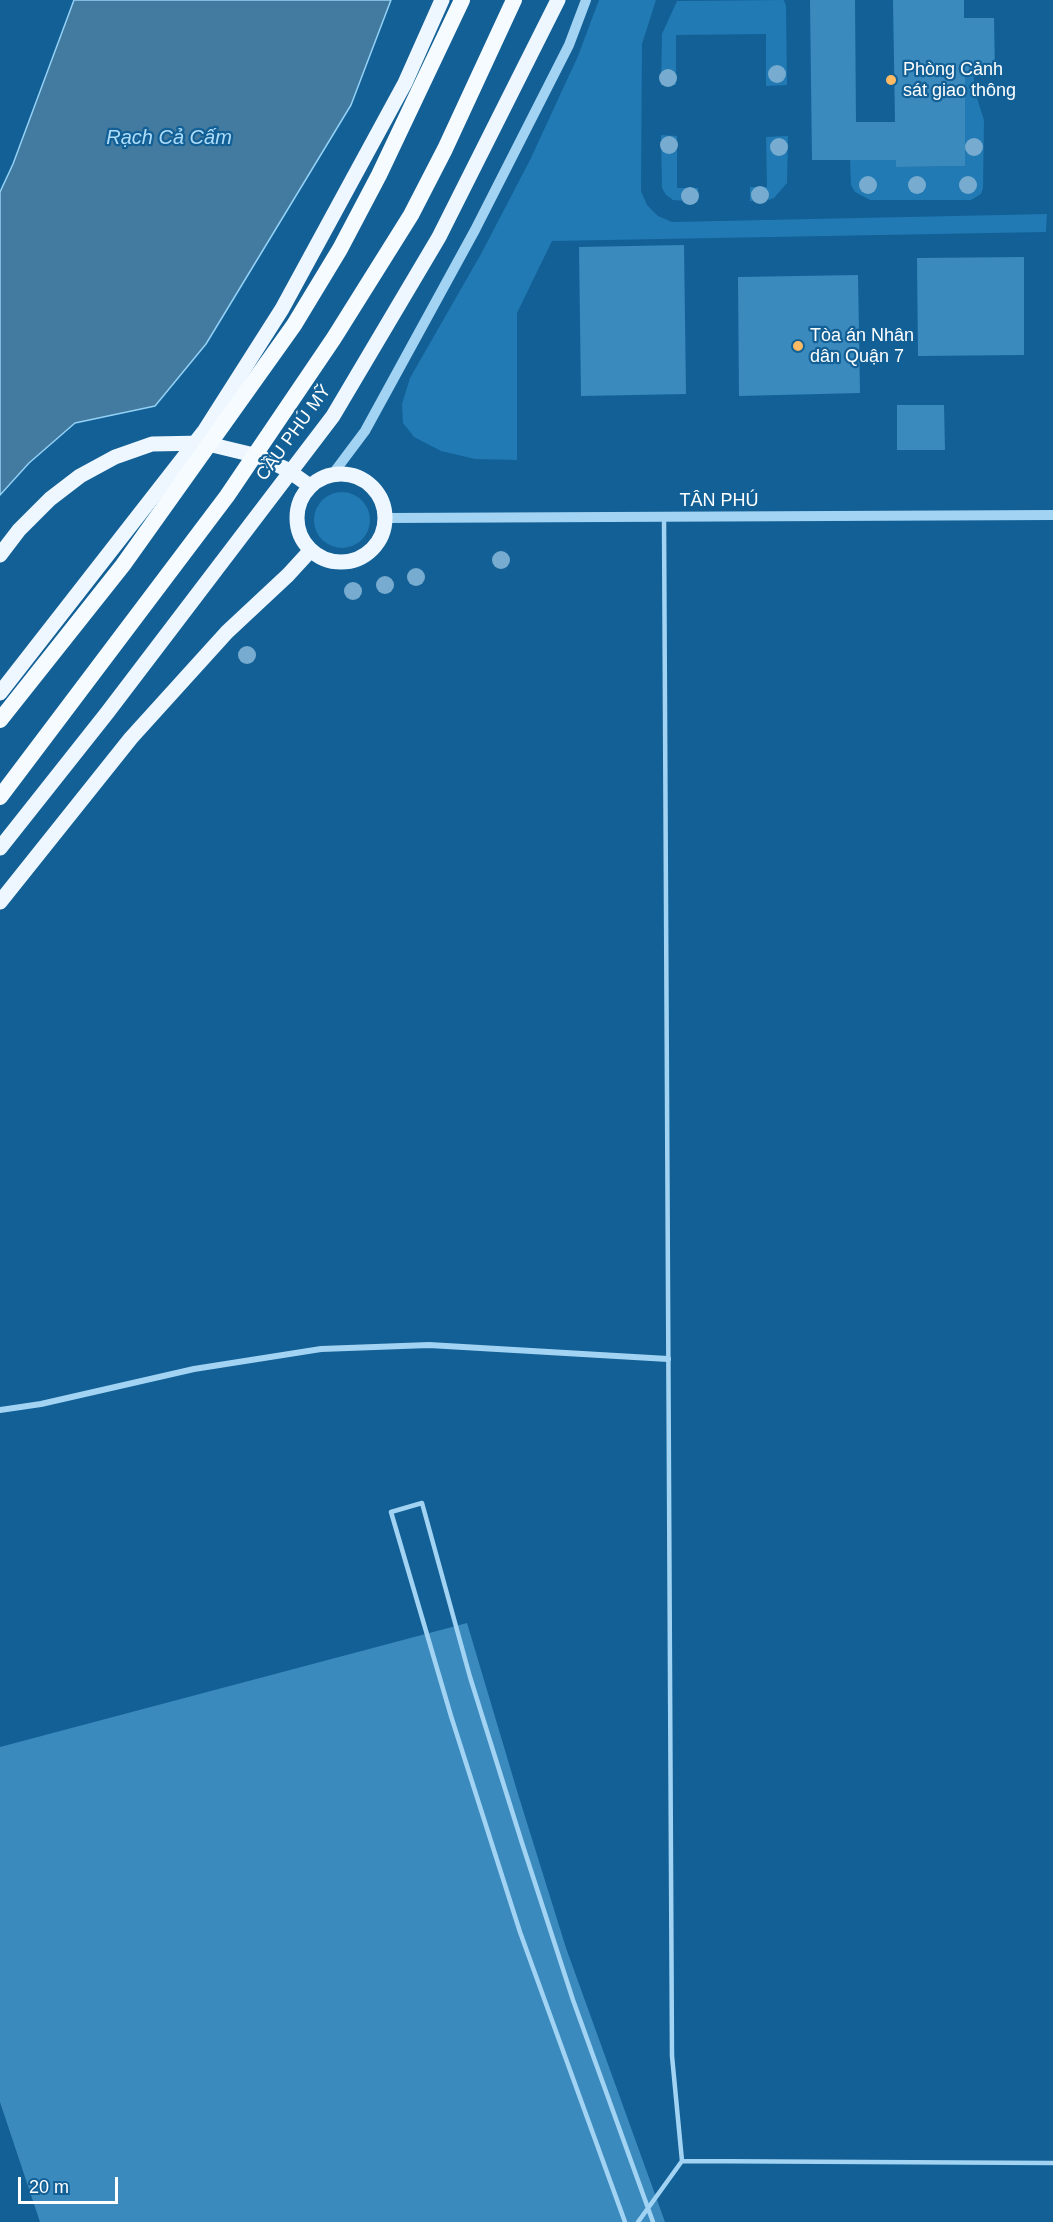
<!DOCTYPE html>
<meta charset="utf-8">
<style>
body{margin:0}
#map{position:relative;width:1053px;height:2222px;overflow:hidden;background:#126096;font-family:Arial,sans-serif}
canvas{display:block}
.scale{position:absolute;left:18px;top:2177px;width:100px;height:27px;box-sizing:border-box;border:3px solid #fff;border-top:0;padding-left:8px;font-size:18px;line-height:21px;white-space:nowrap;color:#fff;-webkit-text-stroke:4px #126096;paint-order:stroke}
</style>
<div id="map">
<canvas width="1053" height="2222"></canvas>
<div class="scale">20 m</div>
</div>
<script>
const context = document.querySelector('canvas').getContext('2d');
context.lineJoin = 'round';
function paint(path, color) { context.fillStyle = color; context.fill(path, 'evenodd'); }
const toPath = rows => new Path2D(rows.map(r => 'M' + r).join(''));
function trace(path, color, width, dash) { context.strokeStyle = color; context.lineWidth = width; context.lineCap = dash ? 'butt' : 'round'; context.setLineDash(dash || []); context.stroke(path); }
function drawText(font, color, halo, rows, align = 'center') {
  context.font = font + ' Arial,sans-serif'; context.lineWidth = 4.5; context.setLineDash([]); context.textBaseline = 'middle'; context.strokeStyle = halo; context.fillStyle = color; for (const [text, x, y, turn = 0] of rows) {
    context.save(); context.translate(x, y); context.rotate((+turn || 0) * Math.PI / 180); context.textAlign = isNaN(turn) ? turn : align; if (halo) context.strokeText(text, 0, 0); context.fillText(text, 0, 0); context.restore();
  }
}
paint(toPath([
 [599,0,656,0,642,44,641,191,647,205,658,216,672,222,1047,214,1046,232,552,241,517,313,517,460,475,459,441,451,414,437,403,423,402,404,410,378,481,254,530,160,578,56],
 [784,0,786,6,787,85,766,86,766,34,676,35,676,85,661,85,662,34,677,1],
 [965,73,973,73,976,95,984,120,983,188,981,194,971,200,870,200,855,192,851,185,850,160,896,160,896,167,965,166],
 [661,135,677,136,677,188,698,188,698,202,673,200,666,195,662,188],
 [788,136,787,183,774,198,765,201,750,201,750,187,767,187,766,137],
 '314 520a28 28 0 1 1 56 0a28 28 0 1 1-56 0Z'
]), '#217ab3');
const water = toPath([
 [74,0,391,0,351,105,206,344,155,406,75,423,29,463,0,495,0,192,13,164,74,0]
]);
paint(water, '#427aa0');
trace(water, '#94d1f6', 1.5);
paint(toPath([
 [810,0,855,0,856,122,895,122,893,0,964,0,964,18,994,18,995,73,965,73,965,166,896,167,896,160,812,160],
 [684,245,686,394,581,396,579,247],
 [1024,257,1024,355,918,356,917,258],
 [858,275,860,393,739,396,738,277],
 [897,405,944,405,945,450,897,450],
 [467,1623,518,1794,566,1948,665,2222,40,2222,0,2102,0,1747]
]), '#3b8abe');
trace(toPath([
 [682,2161,1053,2163],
 [625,2222,520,1932,451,1716,391,1512,422,1503,470,1677,522,1843,573,2000,653,2222],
 [638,2222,682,2161,672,2056,664,518]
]), '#a2d3f3', 4.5);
trace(toPath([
 [0,1410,41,1404,194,1369,321,1349,429,1345,668,1359]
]), '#a2d3f3', 6);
trace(toPath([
 [332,475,365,431,475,230,569,45,586,0],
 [386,518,1053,515]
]), '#a2d3f3', 10);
trace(toPath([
 '297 518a44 44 0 1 1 88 0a44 44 0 1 1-88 0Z',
 [0,555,19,530,50,499,80,476,115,457,152,444,204,443,258,456,286,469,310,486],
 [0,693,205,430,282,309,405,83,442,0],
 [0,848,107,713,333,416,439,237,558,0],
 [0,902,131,738,227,632,288,575,310,551]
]), '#eef7ff', 15);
trace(toPath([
 [0,720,123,565,294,325,340,249,379,175,462,0],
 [0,797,227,496,334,338,411,215,445,149,514,0]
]), '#f6fbff', 16);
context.fillStyle = '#77abcf';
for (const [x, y] of [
 [777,74],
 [668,78],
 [669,145],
 [779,147],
 [974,147],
 [868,185],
 [917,185],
 [968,185],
 [760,195],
 [690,196],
 [501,560],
 [416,577],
 [385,585],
 [353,591],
 [247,655]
]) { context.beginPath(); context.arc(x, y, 9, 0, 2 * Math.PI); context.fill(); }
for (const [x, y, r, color] of [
 [891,80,6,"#ffba64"],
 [798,346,6,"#ffba64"]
]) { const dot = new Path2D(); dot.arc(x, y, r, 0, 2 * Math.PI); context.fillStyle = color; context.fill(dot); trace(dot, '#126096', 2); }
drawText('18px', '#fff', '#126096', [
 ["Phòng Cảnh",903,70],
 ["sát giao thông",903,91],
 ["Tòa án Nhân",810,336],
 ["dân Quận 7",810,357]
], 'left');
drawText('18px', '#fff', '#126096', [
 ["CẦU PHÚ MỸ",294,433,-54],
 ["TÂN PHÚ",719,501]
]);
drawText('italic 20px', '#aeddfa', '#126096', [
 ["Rạch Cả Cấm",169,138]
]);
</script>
